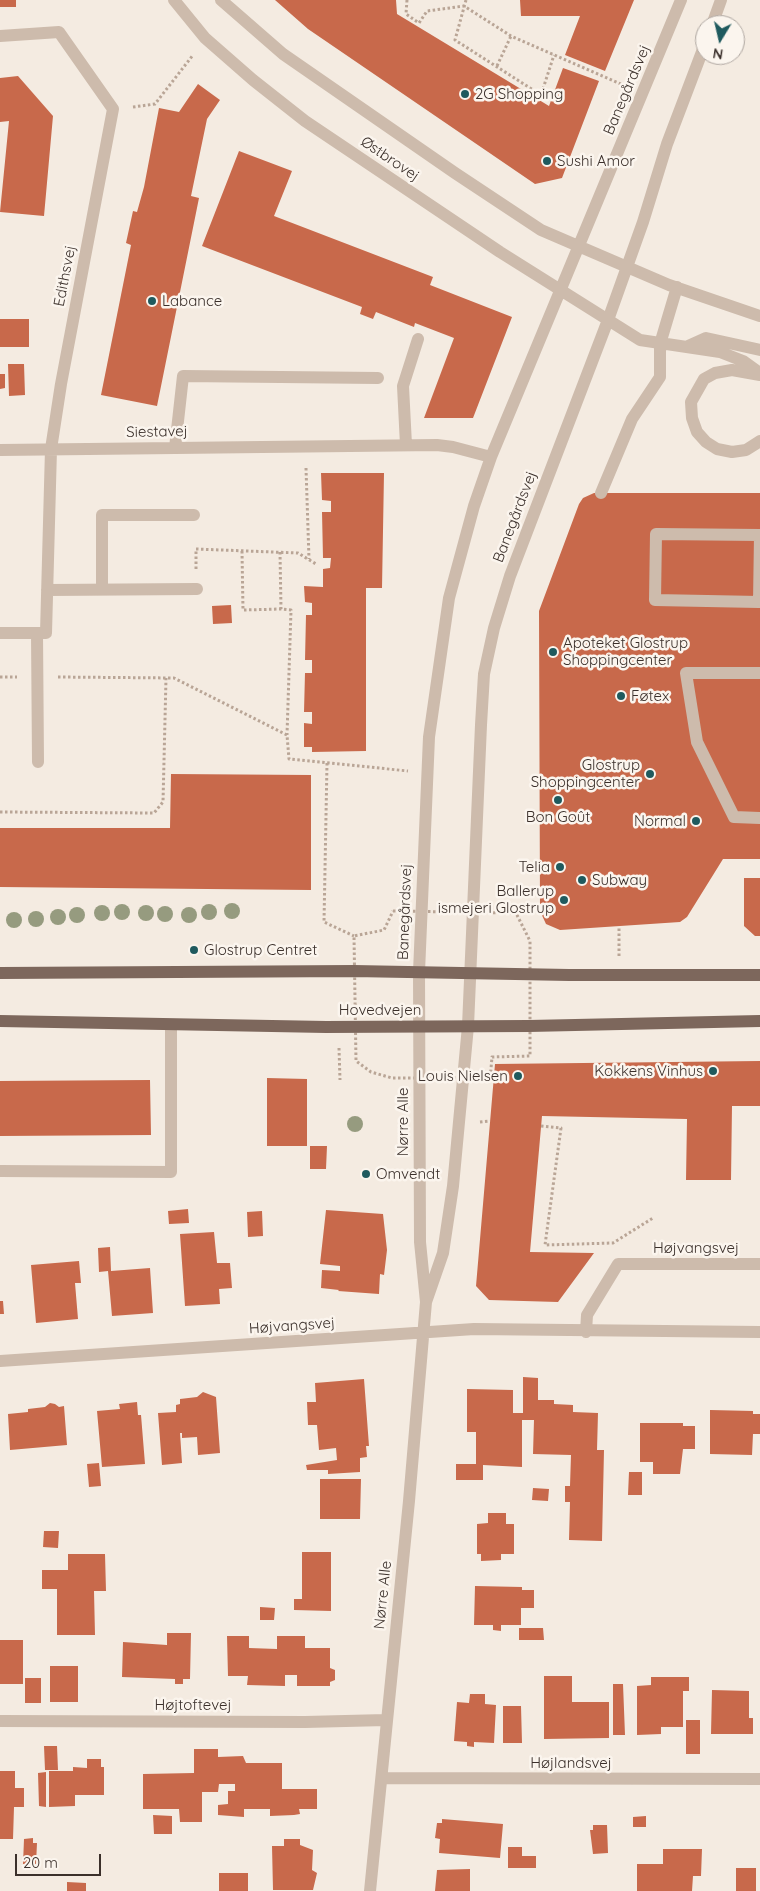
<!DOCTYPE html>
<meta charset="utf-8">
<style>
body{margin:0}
#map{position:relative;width:760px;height:1891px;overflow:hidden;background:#f4ebe1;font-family:Quicksand,sans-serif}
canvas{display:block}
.north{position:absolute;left:695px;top:15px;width:50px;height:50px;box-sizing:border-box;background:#fbf5ee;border:1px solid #aea6a0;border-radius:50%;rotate:189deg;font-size:14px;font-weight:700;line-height:20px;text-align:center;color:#3b302b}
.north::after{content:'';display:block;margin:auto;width:18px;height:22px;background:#1f5a5e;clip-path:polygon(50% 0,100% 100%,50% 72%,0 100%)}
.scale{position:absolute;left:15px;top:1854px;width:86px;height:22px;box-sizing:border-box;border:2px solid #3b302b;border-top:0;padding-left:6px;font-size:15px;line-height:18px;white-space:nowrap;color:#3b302b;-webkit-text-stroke:4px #fbf5ee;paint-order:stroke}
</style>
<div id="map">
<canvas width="760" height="1891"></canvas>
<div class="north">N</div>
<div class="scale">20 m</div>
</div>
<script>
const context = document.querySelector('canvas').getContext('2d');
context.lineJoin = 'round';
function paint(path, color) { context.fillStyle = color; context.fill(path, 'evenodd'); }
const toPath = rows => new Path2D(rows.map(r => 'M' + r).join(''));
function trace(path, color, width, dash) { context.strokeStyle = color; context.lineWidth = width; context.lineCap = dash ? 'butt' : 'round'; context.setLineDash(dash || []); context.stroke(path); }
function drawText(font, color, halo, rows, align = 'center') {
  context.font = font + ' Quicksand,sans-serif'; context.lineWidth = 5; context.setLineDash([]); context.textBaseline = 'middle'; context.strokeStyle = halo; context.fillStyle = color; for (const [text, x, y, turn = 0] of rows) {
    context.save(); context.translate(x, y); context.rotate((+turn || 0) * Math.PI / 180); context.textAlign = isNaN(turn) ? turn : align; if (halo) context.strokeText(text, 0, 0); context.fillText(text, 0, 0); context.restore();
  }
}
paint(toPath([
 [0,0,16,0,16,7,0,7],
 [275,0,396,0,397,14,549,106,563,68,599,81,562,178,535,184,308,29],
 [520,0,634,0,605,71,565,55,580,16,521,16],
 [18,76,53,116,44,216,0,212,9,121,0,122,0,78],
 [198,84,220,100,207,119,191,196,199,198,157,406,101,395,131,245,126,243,133,211,137,212,144,187,159,108,179,112],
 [239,151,292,171,274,216,433,277,430,285,512,317,473,418,424,418,454,338,415,323,414,327,376,312,373,319,360,314,362,307,202,246],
 [0,319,29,319,29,347,0,347],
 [8,364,24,364,25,395,9,396],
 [0,374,5,374,5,388,0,389],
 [321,473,384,473,382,588,366,588,366,751,312,752,312,747,304,747,304,723,312,724,312,712,304,712,305,673,312,673,312,660,305,660,306,615,312,615,312,603,305,602,304,586,323,587,323,569,330,568,331,558,323,558,322,512,331,512,331,501,322,500],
 [594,493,760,493,760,859,723,859,687,917,680,922,560,930,546,924,540,911,539,611,579,504,583,498],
 [231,605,232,623,213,624,212,606],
 [171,774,311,775,311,890,0,887,0,828,170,828],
 [744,878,760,878,760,936,755,936,744,926],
 [760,1061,760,1106,732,1106,731,1180,686,1180,687,1119,542,1116,530,1252,594,1253,558,1302,489,1300,476,1286,495,1064],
 [267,1078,307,1079,307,1146,267,1146],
 [150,1080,151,1135,0,1136,0,1081],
 [310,1146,327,1146,326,1169,310,1169],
 [188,1209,189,1223,169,1224,168,1211],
 [326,1210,383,1214,387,1250,384,1275,380,1274,379,1294,338,1291,339,1290,321,1288,322,1270,340,1271,340,1266,320,1264],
 [262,1211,263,1236,248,1237,247,1212],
 [214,1232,217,1263,230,1263,232,1288,219,1289,220,1304,185,1306,180,1234],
 [110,1247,111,1271,150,1268,153,1313,112,1316,108,1271,99,1272,98,1248],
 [79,1261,81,1283,75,1283,78,1319,36,1323,31,1265],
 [0,1301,3,1301,4,1314,0,1314],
 [523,1377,538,1378,538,1400,554,1400,554,1404,573,1405,573,1412,598,1413,597,1450,604,1450,602,1541,569,1540,570,1502,565,1502,565,1486,570,1486,571,1455,533,1454,534,1420,522,1420,522,1467,483,1465,483,1480,456,1480,456,1464,476,1464,476,1432,467,1432,467,1389,513,1390,513,1413,523,1413],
 [364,1379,369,1446,366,1446,367,1457,360,1458,360,1472,328,1474,328,1470,307,1470,306,1465,337,1460,336,1448,319,1450,317,1425,308,1425,307,1402,316,1402,315,1383],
 [203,1392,216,1397,220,1453,198,1455,197,1437,182,1438,182,1433,180,1433,182,1463,162,1465,158,1413,176,1412,176,1405,180,1404,180,1399,197,1397],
 [137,1402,138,1415,141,1415,145,1464,102,1467,97,1411,120,1409,119,1404],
 [50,1403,55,1404,59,1407,64,1406,67,1445,10,1450,8,1414,28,1412,28,1409,45,1407],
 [710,1410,753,1411,753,1414,760,1414,760,1434,753,1434,752,1455,710,1454],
 [640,1423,683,1423,683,1426,695,1426,695,1449,683,1449,680,1474,653,1474,653,1462,640,1462],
 [99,1463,101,1486,89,1487,87,1464],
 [629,1472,642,1472,642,1495,628,1495],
 [320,1479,361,1479,360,1519,320,1519],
 [533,1488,549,1489,548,1501,532,1500],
 [488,1513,506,1513,506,1524,514,1524,514,1554,501,1554,501,1560,481,1561,481,1554,477,1554,477,1524,488,1523],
 [44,1531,59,1531,58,1548,43,1547],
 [302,1552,331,1552,331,1611,294,1610,294,1599,302,1599],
 [68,1554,105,1554,106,1591,94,1591,95,1635,57,1635,57,1589,42,1589,42,1570,68,1570],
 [475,1586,522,1587,522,1590,534,1590,534,1608,521,1608,521,1625,501,1625,501,1631,493,1630,493,1625,474,1625],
 [260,1607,275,1608,274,1620,260,1620],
 [519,1628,543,1628,544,1640,519,1640],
 [167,1633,191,1633,190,1679,183,1679,183,1684,175,1684,175,1679,122,1677,123,1642,167,1645],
 [227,1636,249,1636,249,1648,277,1649,277,1636,305,1636,305,1648,330,1648,330,1668,335,1670,335,1680,330,1682,330,1686,297,1686,297,1675,285,1675,285,1686,247,1685,248,1676,228,1676],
 [0,1640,23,1640,23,1684,0,1684],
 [50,1666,78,1666,78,1702,50,1702],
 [544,1676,572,1676,572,1702,609,1702,609,1738,544,1739],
 [651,1677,689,1677,689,1691,683,1691,683,1727,661,1727,661,1734,637,1735,637,1686,651,1685],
 [25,1678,41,1678,41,1703,25,1703],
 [613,1684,623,1684,625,1735,613,1735],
 [712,1690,749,1691,749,1718,753,1718,753,1734,711,1734],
 [470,1694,485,1694,485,1704,496,1705,494,1743,474,1742,474,1747,467,1746,467,1742,454,1741,457,1702,469,1703],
 [503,1706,521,1706,522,1743,503,1743],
 [686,1720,700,1720,700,1754,686,1754],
 [44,1746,57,1746,58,1770,45,1770],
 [194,1749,218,1749,218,1757,243,1756,246,1763,282,1763,282,1789,317,1789,317,1809,299,1809,300,1814,294,1815,270,1816,270,1809,244,1809,244,1817,218,1815,218,1805,228,1804,228,1791,235,1791,235,1784,219,1784,218,1792,202,1792,202,1822,180,1822,179,1809,143,1809,143,1774,194,1773],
 [87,1759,101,1759,101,1767,104,1767,104,1795,75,1795,75,1806,49,1807,49,1771,73,1771,73,1767,87,1768],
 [0,1771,15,1771,15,1788,24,1788,24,1807,14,1807,13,1839,0,1839],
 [46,1772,46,1807,39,1806,38,1773],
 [153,1815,172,1816,172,1834,154,1834],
 [646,1816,646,1827,633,1827,633,1817],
 [442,1819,503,1824,500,1858,439,1853,440,1839,435,1838,437,1823,442,1823],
 [593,1825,607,1825,608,1853,593,1854,590,1830,593,1830],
 [33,1838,33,1843,37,1843,36,1864,23,1864,24,1839],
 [284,1839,300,1839,300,1845,313,1850,312,1870,317,1873,313,1890,273,1890,272,1846,284,1846],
 [508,1847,522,1847,522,1856,536,1856,536,1868,508,1868],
 [663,1849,702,1849,701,1876,693,1876,692,1891,637,1891,637,1864,663,1864],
 [736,1868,756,1868,756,1891,736,1891],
 [470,1869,470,1891,435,1891,437,1870],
 [219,1873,248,1873,248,1891,219,1891],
 [67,1882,86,1883,86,1891,67,1891]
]), '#c8694b');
trace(toPath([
 [407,0,406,14,419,23,427,11,464,6,511,36,623,85],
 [466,0,455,40,541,95,554,55],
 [497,66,511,36],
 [133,107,155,104,193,55],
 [306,468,309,559],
 [242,551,243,610,281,609],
 [280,552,281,609,291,610,287,735],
 [196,569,196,549,298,553,316,564],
 [0,677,17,677],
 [58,677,174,678,287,735,289,759,408,771],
 [327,763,324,922,354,936],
 [0,812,154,813,163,802,166,678],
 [393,911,516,913,530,941,530,1056,492,1057,490,1080,463,1078,392,1078,371,1072,356,1061,354,936,384,930,393,911],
 [619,956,619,927],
 [339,1048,340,1080],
 [480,1122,490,1121],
 [541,1126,561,1128,545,1245,613,1243,653,1218]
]), '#b9a596', 3, [2.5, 2.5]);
trace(toPath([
 [174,0,205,38,253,80,305,121,500,252,640,340,720,352,743,361,760,373],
 [221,0,283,54,455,173,541,230,669,285,760,316],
 [712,25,721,0],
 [0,36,59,32,113,109,61,384,51,449,46,633,0,633],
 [686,347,706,338,760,350],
 [760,375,732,370,715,373,704,379,691,402,692,418,697,432,706,442,717,449,732,452,746,450,760,441],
 [406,445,403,386,418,339],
 [175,448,183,376,378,378],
 [0,450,437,445,453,447,491,457],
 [601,493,632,419,660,377,660,344,677,287],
 [102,589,102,515,194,515],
 [47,590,197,589],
 [759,602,760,535,656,534,655,600,759,602,760,602],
 [37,633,38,762],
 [760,673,686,673,697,742,734,817,760,818],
 [0,1171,171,1172,171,1025],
 [426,1302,443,1253,453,1186,468,1026,481,725,484,674,494,628,510,576,608,320,643,222,667,144,705,44],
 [586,1332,587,1315,618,1264,760,1264],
 [0,1361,474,1329,760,1332],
 [0,1721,305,1722,386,1720],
 [382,1778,760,1779],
 [370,1891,409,1501,426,1302,420,1242,419,972,429,737,449,598,474,506,491,457,681,0]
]), '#cdbbac', 12);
trace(toPath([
 [0,973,354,971,569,975,760,975],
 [0,1021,326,1027,529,1026,760,1021]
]), '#7d675c', 12);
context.fillStyle = '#969b7f';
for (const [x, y] of [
 [232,911],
 [122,912],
 [209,912],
 [102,913],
 [146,913],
 [165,914],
 [77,915],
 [189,915],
 [58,917],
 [36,919],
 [14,920],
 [355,1124]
]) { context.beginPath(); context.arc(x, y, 8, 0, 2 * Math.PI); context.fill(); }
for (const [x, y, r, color] of [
 [465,94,5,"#1f5a5e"],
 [547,161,5,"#1f5a5e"],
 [152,301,5,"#1f5a5e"],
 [553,652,5,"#1f5a5e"],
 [621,696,5,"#1f5a5e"],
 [650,774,5,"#1f5a5e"],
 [558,800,5,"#1f5a5e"],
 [696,821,5,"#1f5a5e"],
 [560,867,5,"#1f5a5e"],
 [582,880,5,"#1f5a5e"],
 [564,900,5,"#1f5a5e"],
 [194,950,5,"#1f5a5e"],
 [713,1071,5,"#1f5a5e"],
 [518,1076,5,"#1f5a5e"],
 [366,1174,5,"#1f5a5e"]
]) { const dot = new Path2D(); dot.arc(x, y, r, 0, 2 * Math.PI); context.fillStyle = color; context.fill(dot); trace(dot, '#fbf5ee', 2); }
drawText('15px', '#3b302b', '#fbf5ee', [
 ["Banegårdsvej",627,90,-67],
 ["Østbrovej",390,159,34],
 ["Edithsvej",65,276,-79],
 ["Siestavej",157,432,-1],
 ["Banegårdsvej",515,517,-69],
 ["Banegårdsvej",405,912,-88],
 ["Hovedvejen",380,1010],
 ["Nørre Alle",403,1122,-90],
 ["Højvangsvej",696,1248],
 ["Højvangsvej",292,1326,-4],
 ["Nørre Alle",383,1595,-84],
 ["Højtoftevej",193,1705],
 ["Højlandsvej",571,1763]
]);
drawText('15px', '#3b302b', '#fbf5ee', [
 ["2G Shopping",475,94],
 ["Sushi Amor",557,161],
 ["Labance",162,301],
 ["Apoteket Glostrup",563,643],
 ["Shoppingcenter",563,660],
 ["Føtex",631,696],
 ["Glostrup",640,765,"right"],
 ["Shoppingcenter",640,782,"right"],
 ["Bon Goût",558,817,"center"],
 ["Normal",686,821,"right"],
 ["Telia",550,867,"right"],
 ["Subway",592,880],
 ["Ballerup",554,891,"right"],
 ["ismejeri Glostrup",554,908,"right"],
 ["Glostrup Centret",204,950],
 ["Kokkens Vinhus",703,1071,"right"],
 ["Louis Nielsen",508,1076,"right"],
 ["Omvendt",376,1174]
], 'left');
</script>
